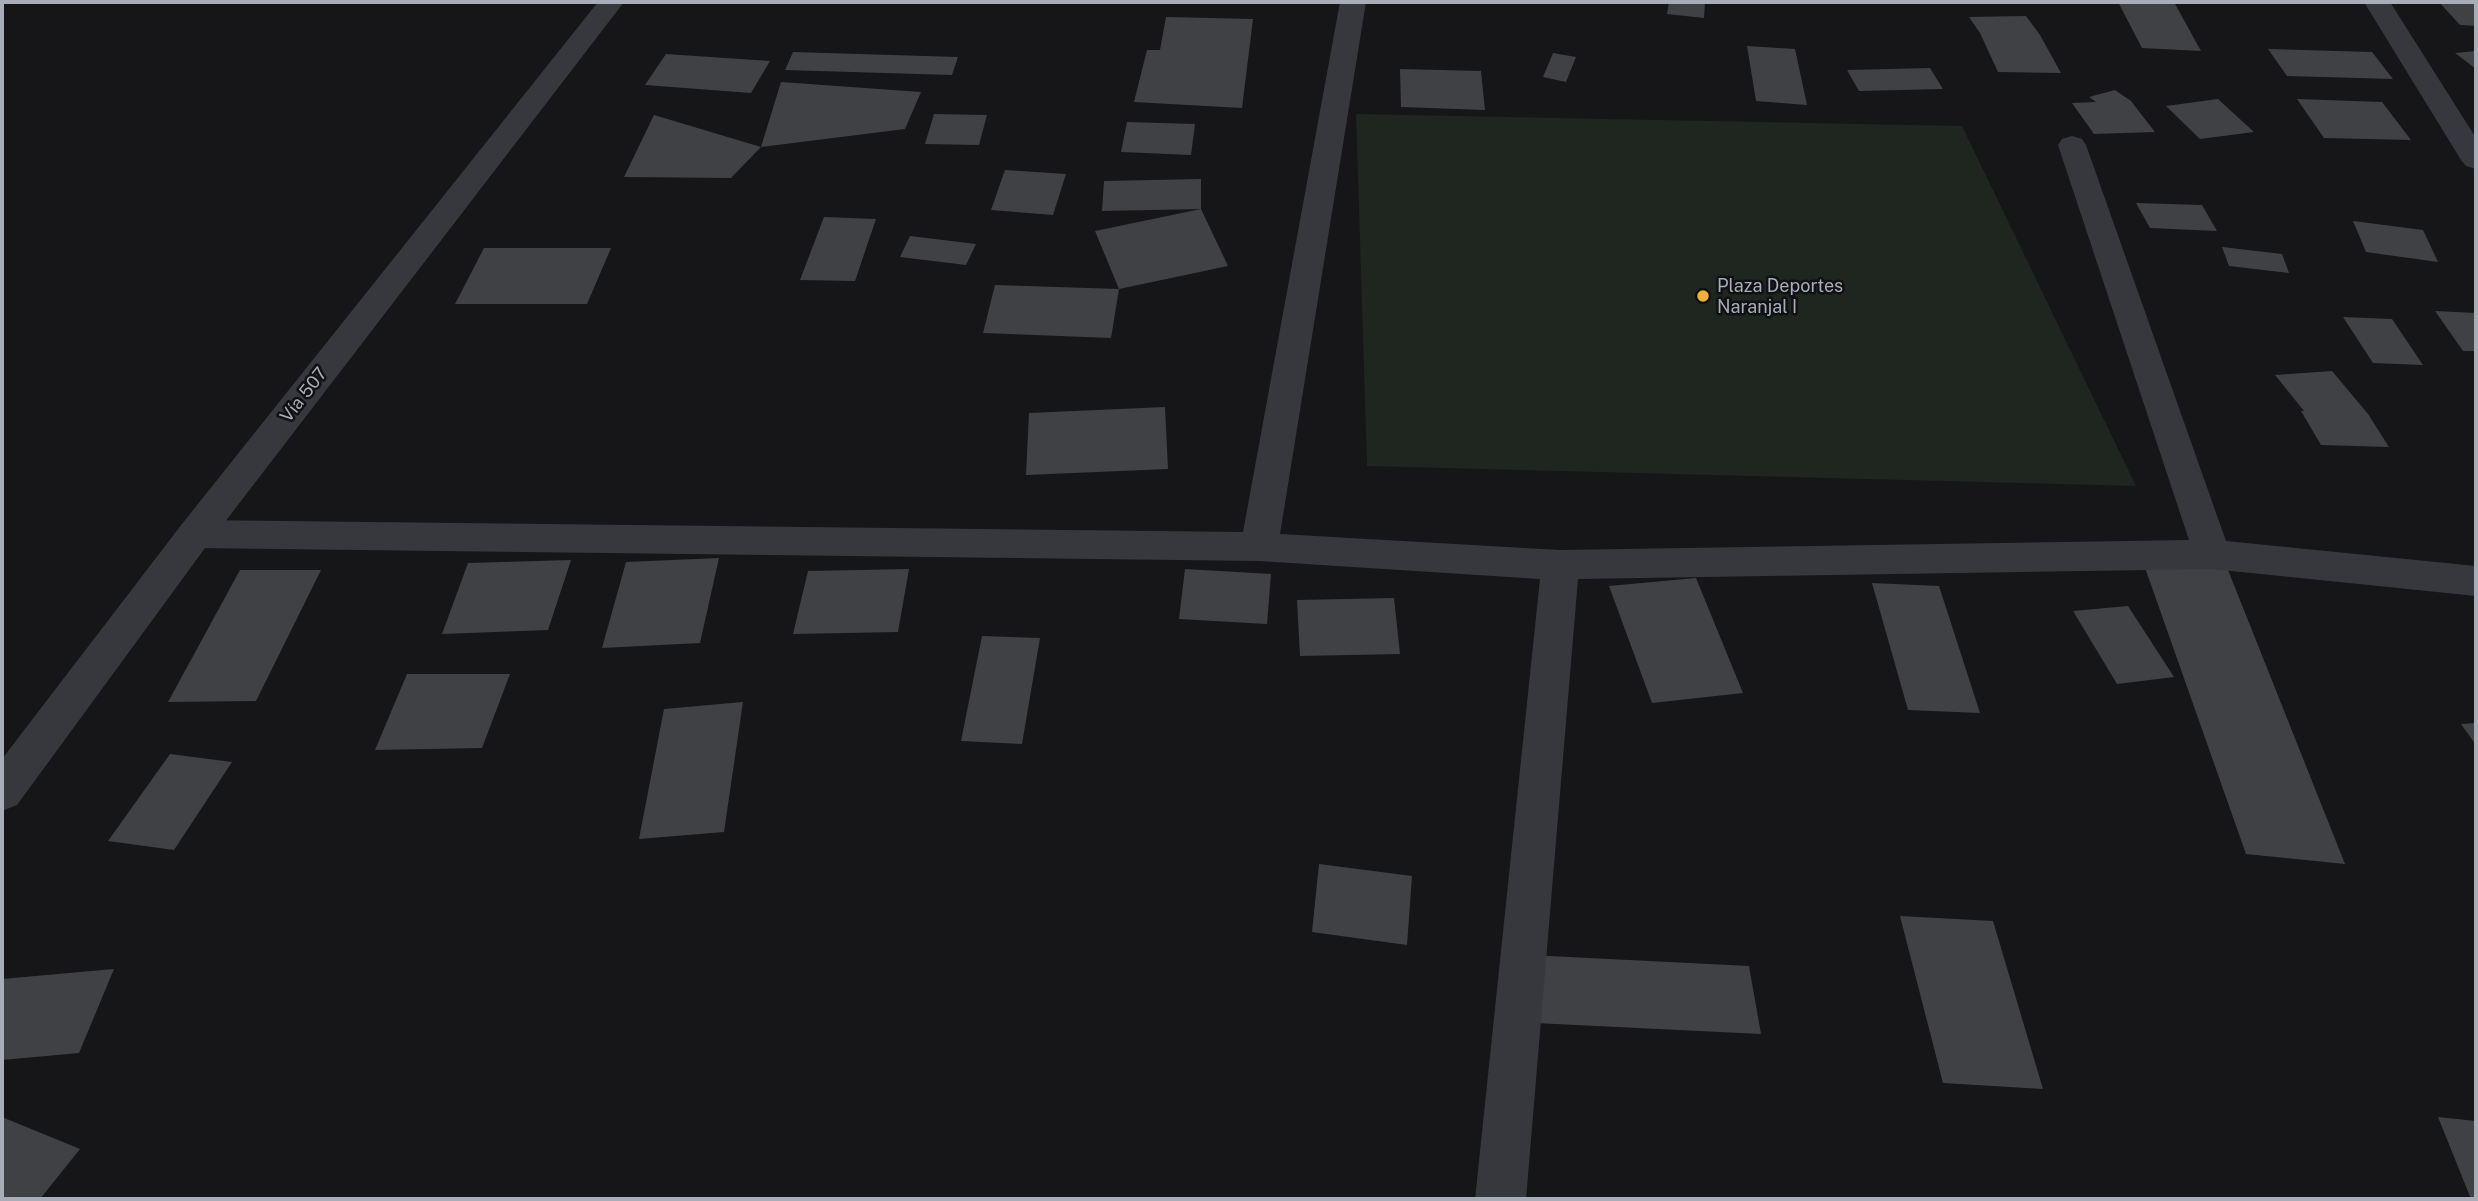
<!DOCTYPE html>
<meta charset="utf-8">
<style>
body{margin:0}
#map{position:relative;width:2478px;height:1201px;overflow:hidden;background:#161618;font-family:"Public Sans",sans-serif}
canvas{display:block}
.frame{position:absolute;inset:0;border:4px solid #a8adb8;pointer-events:none}
</style>
<div id="map">
<canvas width="2478" height="1201"></canvas>
<div class="frame"></div>
</div>
<script>
const context = document.querySelector('canvas').getContext('2d');
context.lineJoin = 'round';
function paint(path, color) { context.fillStyle = color; context.fill(path, 'evenodd'); }
const toPath = rows => new Path2D(rows.map(r => 'M' + r).join(''));
function trace(path, color, width, dash) { context.strokeStyle = color; context.lineWidth = width; context.lineCap = dash ? 'butt' : 'round'; context.setLineDash(dash || []); context.stroke(path); }
function drawText(font, color, halo, rows, align = 'center') {
  context.font = font + ' "Public Sans",sans-serif'; context.lineWidth = 5; context.setLineDash([]); context.textBaseline = 'middle'; context.strokeStyle = halo; context.fillStyle = color; for (const [text, x, y, turn = 0] of rows) {
    context.save(); context.translate(x, y); context.rotate((+turn || 0) * Math.PI / 180); context.textAlign = isNaN(turn) ? turn : align; if (halo) context.strokeText(text, 0, 0); context.fillText(text, 0, 0); context.restore();
  }
}
paint(toPath([
 [1356,114,1962,126,2136,486,1367,466]
]), '#1e261f');
paint(toPath([
 [1669,2,1705,2,1704,18,1667,14],
 [2118,2,2174,2,2201,51,2142,48],
 [2439,2,2476,2,2476,26,2460,25],
 [2026,16,2040,35,2061,73,1998,72,1980,33,1969,17],
 [1166,17,1253,19,1242,108,1134,102,1147,50,1160,50],
 [1747,46,1795,49,1807,105,1756,101],
 [2268,49,2372,52,2393,79,2287,76],
 [2476,51,2476,69,2455,53],
 [793,52,958,57,952,75,785,70],
 [1553,53,1576,57,1566,82,1543,77],
 [666,54,770,61,751,93,645,85],
 [1930,68,1943,89,1859,91,1847,70],
 [1400,69,1481,71,1485,110,1401,107],
 [781,82,921,92,905,129,761,147],
 [2115,90,2131,101,2155,132,2094,134,2072,103,2096,102,2089,97],
 [2218,99,2254,132,2200,139,2166,106],
 [2297,99,2382,102,2411,140,2324,138],
 [934,114,987,115,979,145,925,144],
 [654,115,761,147,731,178,624,177],
 [1127,122,1195,124,1191,155,1121,152],
 [1005,170,1066,174,1053,215,991,210],
 [1201,179,1201,209,1228,266,1119,289,1095,231,1201,209,1102,211,1104,181],
 [2136,203,2202,205,2217,231,2150,228],
 [824,217,876,219,855,281,800,280],
 [2353,221,2423,230,2438,262,2366,252],
 [910,236,976,244,966,265,900,257],
 [2222,247,2282,254,2289,273,2229,266],
 [484,248,611,248,587,304,455,304],
 [995,285,1119,289,1111,338,983,333],
 [2435,311,2476,313,2476,351,2463,351],
 [2343,317,2392,319,2423,365,2373,363],
 [2332,371,2368,414,2389,447,2321,445,2301,411,2304,411,2275,375],
 [1165,407,1168,469,1026,475,1029,413],
 [719,558,700,643,602,648,626,562],
 [571,560,548,630,442,634,468,563],
 [2143,562,2228,570,2345,864,2246,854],
 [909,569,898,632,793,634,808,571],
 [1185,569,1271,574,1267,624,1179,619],
 [240,570,321,570,256,701,168,702],
 [1696,578,1743,693,1652,703,1609,586],
 [1872,583,1939,586,1980,713,1908,710],
 [1394,598,1400,654,1300,656,1297,600],
 [2128,606,2174,677,2117,684,2073,611],
 [982,636,1040,638,1022,744,961,741],
 [407,674,510,674,482,748,375,750],
 [743,702,724,832,639,839,664,709],
 [2476,723,2476,745,2461,724],
 [170,754,232,762,174,850,108,841],
 [1319,864,1412,876,1407,945,1312,932],
 [1900,916,1993,921,2043,1089,1943,1083],
 [1529,955,1749,966,1761,1034,1535,1023],
 [114,969,79,1053,2,1060,2,979],
 [2,1117,80,1149,40,1199,2,1199],
 [2438,1117,2476,1121,2476,1199,2471,1199]
]), '#404145');
paint(toPath([
 [1340,2,1366,2,1280,534,1560,550,2189,540,2058,145,2062,139,2072,136,2082,139,2086,145,2226,541,2476,566,2476,596,2212,569,1578,579,1526,1199,1475,1199,1540,579,1259,561,195,548,182,544,176,534,182,524,195,520,1243,532,1340,2],
 [2364,2,2390,2,2476,138,2476,169,2466,166,2461,160,2364,2]
]), '#37383d');
paint(toPath([
 [598,2,624,2,208,544,17,805,2,811,2,759,182,524,598,2]
]), '#37383d');
for (const [x, y, r, color] of [
 [1703,296,7,"#f2b134"]
]) { const dot = new Path2D(); dot.arc(x, y, r, 0, 2 * Math.PI); context.fillStyle = color; context.fill(dot); trace(dot, '#111113', 2.5); }
drawText('18px', '#a8adb8', '#111113', [
 ["Plaza Deportes",1717,286],
 ["Naranjal I",1717,307]
], 'left');
drawText('18px', '#a8adb8', '#111113', [
 ["Vía 507",304,395,-52]
]);
</script>
